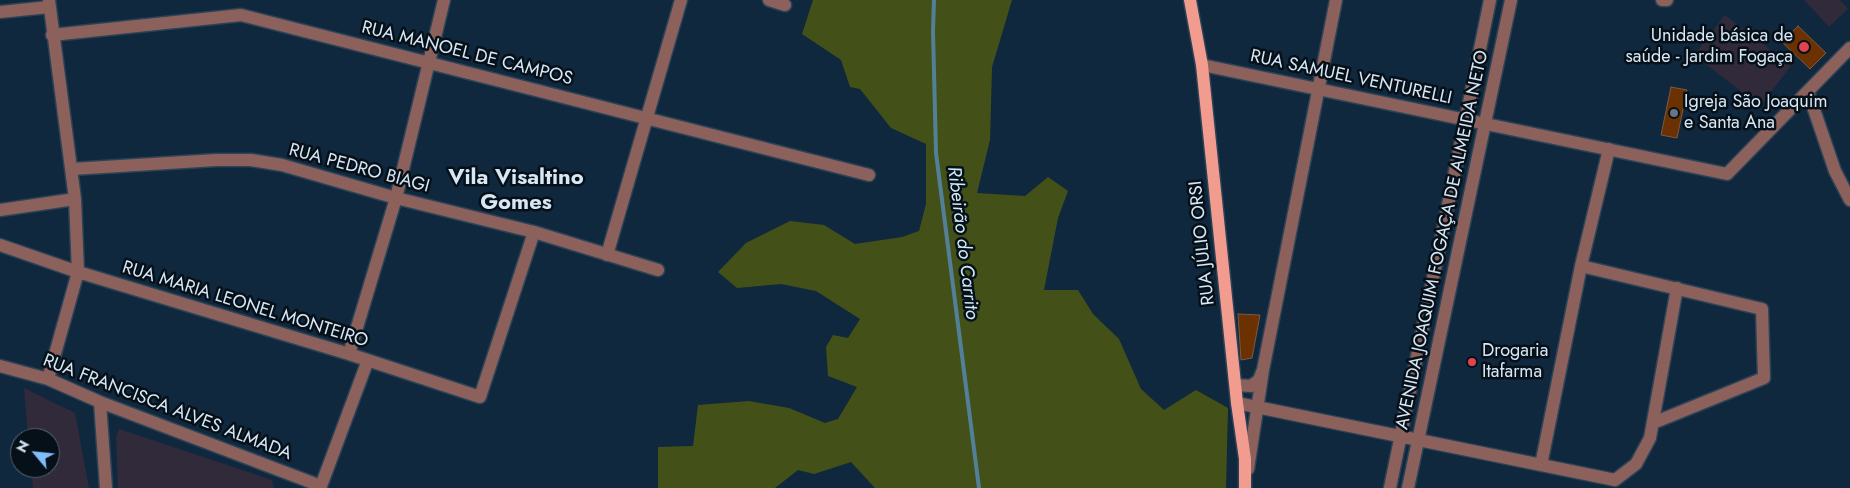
<!DOCTYPE html>
<meta charset="utf-8">
<style>
body{margin:0}
#map{position:relative;width:1850px;height:488px;overflow:hidden;background:#10283d;font-family:Jost,sans-serif}
canvas{display:block}
.north{position:absolute;left:10px;top:428px;width:50px;height:50px;box-sizing:border-box;background:#061019;border:1px solid #5a6671;border-radius:50%;rotate:298deg;font-size:14px;font-weight:700;line-height:20px;text-align:center;color:#d8e7f5}
.north::after{content:'';display:block;margin:auto;width:18px;height:22px;background:#80bdfa;clip-path:polygon(50% 0,100% 100%,50% 72%,0 100%)}
</style>
<div id="map">
<canvas width="1850" height="488"></canvas>
<div class="north">N</div>
</div>
<script>
const context = document.querySelector('canvas').getContext('2d');
context.lineJoin = 'round';
function paint(path, color) { context.fillStyle = color; context.fill(path, 'evenodd'); }
const toPath = rows => new Path2D(rows.map(r => 'M' + r).join(''));
function trace(path, color, width, dash) { context.strokeStyle = color; context.lineWidth = width; context.lineCap = dash ? 'butt' : 'round'; context.setLineDash(dash || []); context.stroke(path); }
function drawText(font, color, halo, rows, align = 'center') {
  context.font = font + ' Jost,sans-serif'; context.lineWidth = 5; context.setLineDash([]); context.textBaseline = 'middle'; context.strokeStyle = halo; context.fillStyle = color; for (const [text, x, y, turn = 0] of rows) {
    context.save(); context.translate(x, y); context.rotate((+turn || 0) * Math.PI / 180); context.textAlign = isNaN(turn) ? turn : align; if (halo) context.strokeText(text, 0, 0); context.fillText(text, 0, 0); context.restore();
  }
}
paint(toPath([
 [1804,0,1840,0,1848,9,1829,27],
 [1725,15,1791,66,1760,106,1694,55],
 [24,388,75,413,89,488,33,488,31,468,50,468,50,438,28,438],
 [119,429,272,480,274,488,118,488,116,437]
]), '#302a3a');
paint(toPath([
 [813,0,1012,0,992,67,990,140,977,193,1025,196,1048,177,1068,191,1058,218,1044,290,1078,290,1093,314,1119,339,1141,389,1164,410,1196,390,1228,408,1226,488,875,488,851,462,814,474,798,470,775,488,658,488,658,447,693,446,698,405,749,401,789,408,825,423,838,419,857,387,828,376,826,347,833,335,848,338,860,319,816,291,781,284,737,288,718,272,746,243,790,221,824,225,855,244,902,237,919,231,926,204,926,144,891,128,860,89,850,87,841,60,802,34]
]), '#435119');
trace(toPath([
 [934,0,933,31,936,153,979,488]
]), '#538098', 4);
const building = toPath([
 [1798,26,1826,53,1810,69,1782,42,1798,26],
 [1671,87,1687,90,1677,138,1661,135,1671,87],
 [1238,314,1260,315,1252,358,1241,360,1238,314]
]);
paint(building, '#6b3100');
trace(building, '#795a48', 1);
const minor = toPath([
 [769,0,785,5],
 [1662,0,1667,0],
 [0,12,49,7],
 [52,35,241,15,869,175],
 [1202,65,1727,174,1850,48],
 [1808,92,1835,171,1850,200],
 [72,169,216,160,251,160,282,165,396,198,534,232,658,270],
 [0,210,75,199],
 [0,245,78,272,349,354,480,397,534,232],
 [607,255,681,0],
 [1581,266,1762,309,1764,378,1653,423],
 [349,354,396,198,444,0],
 [0,366,48,379,100,402,321,486,368,360],
 [48,379,78,272,75,199,49,0],
 [1236,385,1251,386,1259,380,1262,372],
 [100,402,106,488],
 [1237,403,1615,480,1636,464,1650,438,1677,288],
 [1541,465,1581,266,1609,149],
 [1248,469,1263,370,1336,0],
 [1390,488,1490,0],
 [1408,488,1511,0]
]);
const major = toPath([
 [1190,0,1202,65,1237,403,1245,459,1245,488]
]);
trace(minor, '#2c4357', 15);
trace(major, '#2c4357', 15);
trace(minor, '#8c615b', 12);
trace(major, '#f29c90', 12);
for (const [x, y, r, color] of [
 [1804,47,6,"#e0444e"],
 [1674,113,5,"#6b7280"],
 [1472,362,5,"#e0444e"]
]) { const dot = new Path2D(); dot.arc(x, y, r, 0, 2 * Math.PI); context.fillStyle = color; context.fill(dot); trace(dot, '#061019', 2); }
drawText('18px', '#d8e7f5', '#061019', [
 ["Unidade básica de",1793,37,"right"],
 ["saúde - Jardim Fogaça",1793,58,"right"],
 ["Igreja São Joaquim",1684,103],
 ["e Santa Ana",1684,124],
 ["Drogaria",1482,352],
 ["Itafarma",1482,373]
], 'left');
drawText('18px', '#d8e7f5', '#061019', [
 ["RUA MANOEL DE CAMPOS",467,54,14],
 ["RUA SAMUEL VENTURELLI",1351,78,12],
 ["RUA PEDRO BIAGI",359,169,15],
 ["AVENIDA JOAQUIM FOGAÇA DE ALMEIDA NETO",1443,240,-78],
 ["RUA JÚLIO ORSI",1203,243,-96],
 ["RUA MARIA LEONEL MONTEIRO",245,305,17],
 ["RUA FRANCISCA ALVES ALMADA",167,408,21]
]);
drawText('italic 19px', '#d1e8f6', '#061019', [
 ["Ribeirão do Carrito",962,243,83]
]);
drawText('bold 22px', '#d8e7f5', '#061019', [
 ["Vila Visaltino",516,179],
 ["Gomes",516,204]
]);
</script>
